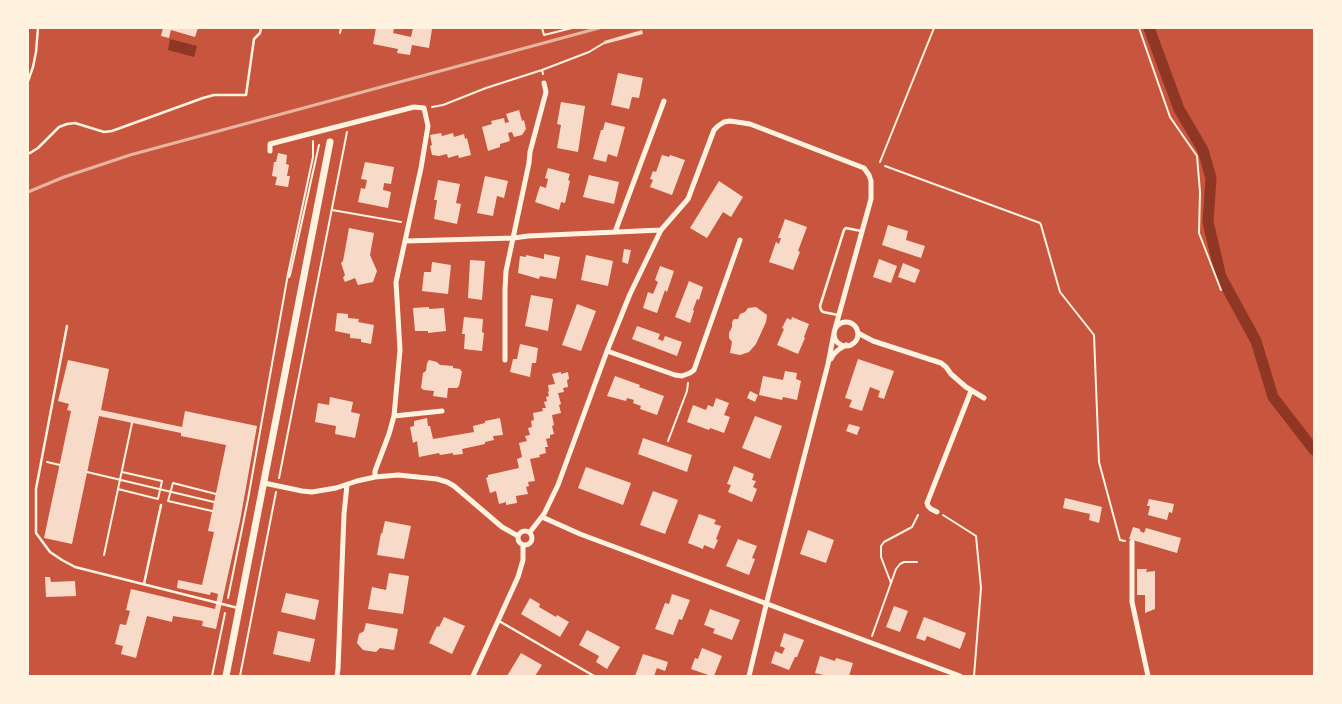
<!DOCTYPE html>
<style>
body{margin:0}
#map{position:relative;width:1342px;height:704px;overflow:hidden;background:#c8553d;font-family:"Roboto Serif",serif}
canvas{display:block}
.frame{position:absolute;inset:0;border:29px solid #fff3e0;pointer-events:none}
</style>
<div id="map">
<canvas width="1342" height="704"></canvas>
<div class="frame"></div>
</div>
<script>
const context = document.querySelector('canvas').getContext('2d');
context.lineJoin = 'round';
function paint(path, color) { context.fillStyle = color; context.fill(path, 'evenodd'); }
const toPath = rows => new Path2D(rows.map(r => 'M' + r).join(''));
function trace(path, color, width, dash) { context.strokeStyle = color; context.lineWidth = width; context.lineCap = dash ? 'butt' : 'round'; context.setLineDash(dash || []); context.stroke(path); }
paint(toPath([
 [170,39,197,46,194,57,168,50]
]), '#8f3625');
trace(toPath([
 [1149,28,1179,109,1203,150,1211,178,1208,222,1221,277,1256,341,1273,397,1314,450]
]), '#8f3625', 11);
paint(toPath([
 [163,28,198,28,195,37,171,30,169,38,161,36],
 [376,28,394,28,393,33,411,37,413,28,432,29,429,48,412,45,410,55,397,53,398,49,373,44],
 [642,30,643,34,605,44,604,41],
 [618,73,643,78,639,98,632,97,629,109,611,105],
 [561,102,585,106,578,152,557,148,561,125,557,124],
 [519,110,522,121,524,120,526,129,522,135,514,137,512,132,508,133,510,141,500,144,500,147,488,151,482,127,492,124,491,121,504,118,505,123,509,122,506,114],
 [605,122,625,127,617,157,608,154,606,162,593,159,601,130,603,130],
 [441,133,442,136,453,133,454,137,464,134,465,139,467,138,471,155,459,158,458,155,448,158,447,154,439,156,432,155,430,146,432,145,430,135],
 [278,153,287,155,286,164,289,165,287,176,290,176,288,187,275,185,277,177,272,176,274,162,276,162],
 [662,155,669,157,670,155,685,160,672,195,650,187,653,180,650,179,653,171,656,172],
 [365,162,394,167,391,184,384,183,383,190,391,192,388,208,358,202,361,188,365,189,367,180,361,179],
 [548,168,570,174,568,180,570,181,565,203,561,202,559,210,535,202,540,186,546,188,548,179,545,178],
 [589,175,619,182,614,204,583,197],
 [485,176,508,181,504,198,497,196,493,216,477,213],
 [438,180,460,184,456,203,461,204,457,224,434,219,437,200,434,200],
 [719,181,743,197,731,217,723,212,707,238,690,228],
 [785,219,807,227,798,251,800,252,793,270,769,262,776,242,779,244,781,238,778,238],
 [888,225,908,231,906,240,925,246,921,258,882,245],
 [349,228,374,233,370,255,377,271,373,282,358,285,355,278,345,282,343,278,345,275,341,263,343,261],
 [624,249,631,250,628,264,622,262],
 [544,254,560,257,556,279,540,276,539,279,518,273,520,256,526,257,526,255,544,259],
 [586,255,613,261,608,286,581,280],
 [879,259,897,266,891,283,873,277],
 [470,260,485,261,482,300,468,298],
 [432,262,451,265,448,294,422,291,424,272,431,272],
 [903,263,920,270,915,283,898,277],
 [660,266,674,271,667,292,665,290,657,313,643,308,648,292,653,294,658,282,655,280],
 [689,281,703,287,699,300,697,299,693,310,694,311,690,323,675,317],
 [531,295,553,299,548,331,525,326],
 [577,304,596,311,581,351,562,345],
 [429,307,429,309,444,308,446,331,428,333,428,331,415,331,413,308],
 [756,307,767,315,766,322,756,344,749,352,740,355,730,353,732,342,729,338,729,333,732,327,732,322,734,319,738,319,740,314,745,312,748,308],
 [337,313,348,314,348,318,359,319,358,322,374,325,371,344,361,342,361,339,350,338,350,334,335,331],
 [464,317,483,319,482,332,484,333,482,351,464,349,465,334,462,334],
 [792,317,809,324,804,337,805,338,798,354,777,345,784,329,782,328,787,318,791,320],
 [637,326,660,334,658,339,663,341,665,336,682,342,677,356,632,339],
 [520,344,538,348,536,363,532,363,530,377,510,372,513,359,517,359],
 [858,359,894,371,884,399,878,397,880,391,870,387,862,411,849,407,852,400,845,398],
 [68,360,109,369,101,410,182,427,185,411,257,426,240,521,216,629,202,626,203,621,173,616,172,622,147,616,136,658,121,654,123,646,115,644,120,624,126,625,130,611,126,610,131,589,215,609,218,594,211,592,210,595,177,588,178,580,202,585,214,532,208,531,226,445,181,436,181,433,99,416,72,544,44,538,71,411,67,410,69,404,58,401],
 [429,360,437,362,440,365,453,366,453,368,460,369,462,372,459,386,457,388,448,388,447,398,433,396,434,391,424,390,421,388,423,373,426,371,427,363],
 [785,371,797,373,796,379,801,381,797,400,783,397,782,400,759,395,763,376,783,380],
 [561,372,561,374,568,372,569,379,567,380,568,387,563,388,564,392,558,393,561,404,559,405,561,413,552,415,554,425,552,426,554,434,550,435,550,438,546,439,548,447,545,447,546,453,539,455,540,457,530,459,535,481,528,482,529,486,526,487,528,494,516,496,517,503,506,505,506,502,499,504,496,491,490,493,486,478,488,477,488,475,519,468,517,459,522,457,519,443,527,441,525,436,530,435,528,428,532,427,531,421,534,420,533,413,543,411,542,408,546,408,544,402,547,401,546,397,549,396,548,392,549,391,548,385,555,384,552,374],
 [615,376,640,385,639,387,664,396,657,415,640,409,641,406,633,403,634,400,627,398,626,401,607,396],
 [750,391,758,395,755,402,747,398],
 [330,397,353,402,351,412,360,414,355,438,335,434,336,426,315,422,318,403,329,405],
 [716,398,729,403,724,415,730,417,724,433,710,428,709,430,687,422,693,405,706,410,708,405,713,407],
 [755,416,782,426,770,459,742,448],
 [427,418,428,426,430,426,433,439,474,432,473,426,485,423,485,421,500,418,503,435,493,436,494,440,485,442,485,444,462,449,463,454,453,455,453,453,440,455,439,453,419,457,417,441,413,443,410,427,414,426,414,421],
 [849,424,860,427,857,435,846,431],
 [643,438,692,455,687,472,638,454],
 [734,466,754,474,752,480,756,481,753,487,757,489,752,502,728,492,731,485,727,484],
 [586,467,631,483,623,505,578,488],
 [653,491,678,500,665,534,640,525],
 [1065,498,1102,507,1099,523,1089,520,1090,514,1063,508],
 [1149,499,1174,504,1172,513,1169,512,1167,520,1148,515,1150,506,1147,506],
 [699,514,716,520,714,524,721,526,716,539,718,540,714,549,704,545,703,549,688,543],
 [385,521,411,526,404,559,377,555,381,533,382,534],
 [1133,527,1140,529,1140,531,1144,533,1146,528,1181,538,1177,553,1129,539],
 [808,530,834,540,826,563,800,554],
 [738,539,757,546,752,558,755,559,749,575,726,566],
 [1137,569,1147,569,1146,572,1155,571,1155,609,1145,613,1145,595,1137,595],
 [389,573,409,576,403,614,368,609,372,587,386,590],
 [45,577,50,577,51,582,75,581,76,596,46,597],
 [286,593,319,600,315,620,281,612],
 [672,594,690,600,682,620,679,619,673,635,655,629,665,603,669,604],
 [530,598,540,604,539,607,556,617,557,615,569,622,560,637,521,614],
 [894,606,908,611,900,632,886,627],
 [710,609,740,620,732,640,713,633,715,629,704,625],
 [444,617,465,626,452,654,429,643,437,626,439,627],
 [924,617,966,633,960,649,927,636,925,641,916,638],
 [366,623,398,629,394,650,380,648,376,652,363,650,357,643,359,634,364,631],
 [587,630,620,647,607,669,596,662,599,656,579,645],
 [278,631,315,639,310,662,273,654],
 [784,633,804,640,797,657,795,657,789,670,771,663,775,651,782,654,785,648,780,646],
 [702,648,722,656,714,676,711,676,691,669,695,658,698,659],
 [521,653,542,665,535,676,507,676],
 [643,654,668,662,665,671,657,668,654,676,635,676],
 [820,656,835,661,836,658,853,663,849,676,840,676,834,675,833,676,828,676,815,673]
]), '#f7dbc8');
trace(toPath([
 [542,28,544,35,572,28],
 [1139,28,1170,117,1197,156,1200,192,1199,233,1221,290],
 [340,33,341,28],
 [543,74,542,70,589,52,604,43],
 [432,107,443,105,486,88,542,70],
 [880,162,934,28],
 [885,166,1040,223,1041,225,1060,292,1094,335,1099,462,1120,540,1125,541],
 [332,210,401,222],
 [289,277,290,275,319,145],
 [668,441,687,391,688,383],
 [47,462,60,465],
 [87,472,214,502],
 [279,478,347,132],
 [118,489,158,499,162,481,122,472],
 [212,511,168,501,173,483,216,494],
 [943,515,976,536,981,588,974,676],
 [104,555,132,423],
 [891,583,881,557,881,546,884,542,912,527,918,515],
 [228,598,248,499,288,274,313,157,313,141],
 [872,636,896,569,900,564,904,562,917,562],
 [212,676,225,613],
 [240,676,276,492]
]), '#fff3e0', 2);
trace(toPath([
 [28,81,33,67,36,52,38,28],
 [28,153,30,153,38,148,59,127,67,124,75,123,104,132,112,131,203,98,214,95,246,95,254,39,260,33,261,28],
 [838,315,823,312,821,310,820,306,844,230,846,228,861,231],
 [67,326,36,489,36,533,50,552,62,560,75,567,238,608],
 [144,584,161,505],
 [499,621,594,676]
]), '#fff3e0', 2.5);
trace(toPath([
 [270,151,270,144,414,107,424,108,428,126,421,168,396,282,400,350,394,416,389,434,375,471,375,477],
 [615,232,664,101],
 [406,241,514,238,528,236,661,230],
 '834 334a12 12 0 1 1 24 0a12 12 0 1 1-24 0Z',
 [858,333,873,341,941,363,946,367,951,374,966,387,984,398],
 [607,351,675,375,682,376,690,373,694,370,740,240],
 [831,359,833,355,838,350,846,345],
 [505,360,505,289,506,271,529,163,530,152,546,92,544,83],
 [394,416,442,411],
 [264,483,302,491,312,492,336,488,357,481,375,477,398,475,437,479,447,482,454,486,502,527,518,536],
 [937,512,931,509,928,506,927,503,971,391],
 [542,517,580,534,960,676],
 '518 538a7 7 0 1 1 14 0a7 7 0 1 1-14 0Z',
 [530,532,544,514,558,485,607,351,630,294,661,230,688,199,714,130,718,126,724,122,730,121,750,124,864,168,869,175,871,181,871,199,835,329],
 [1132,542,1132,602,1148,676],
 [337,676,338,669,344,514,347,485],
 [473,676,518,577,523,560,523,545],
 [749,676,768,597,828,364,834,333]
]), '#fff3e0', 5);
trace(toPath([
 [226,676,330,142]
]), '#fff3e0', 7);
trace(toPath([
 [28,192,64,177,130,155,599,28]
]), '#e9b49f', 3);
</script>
